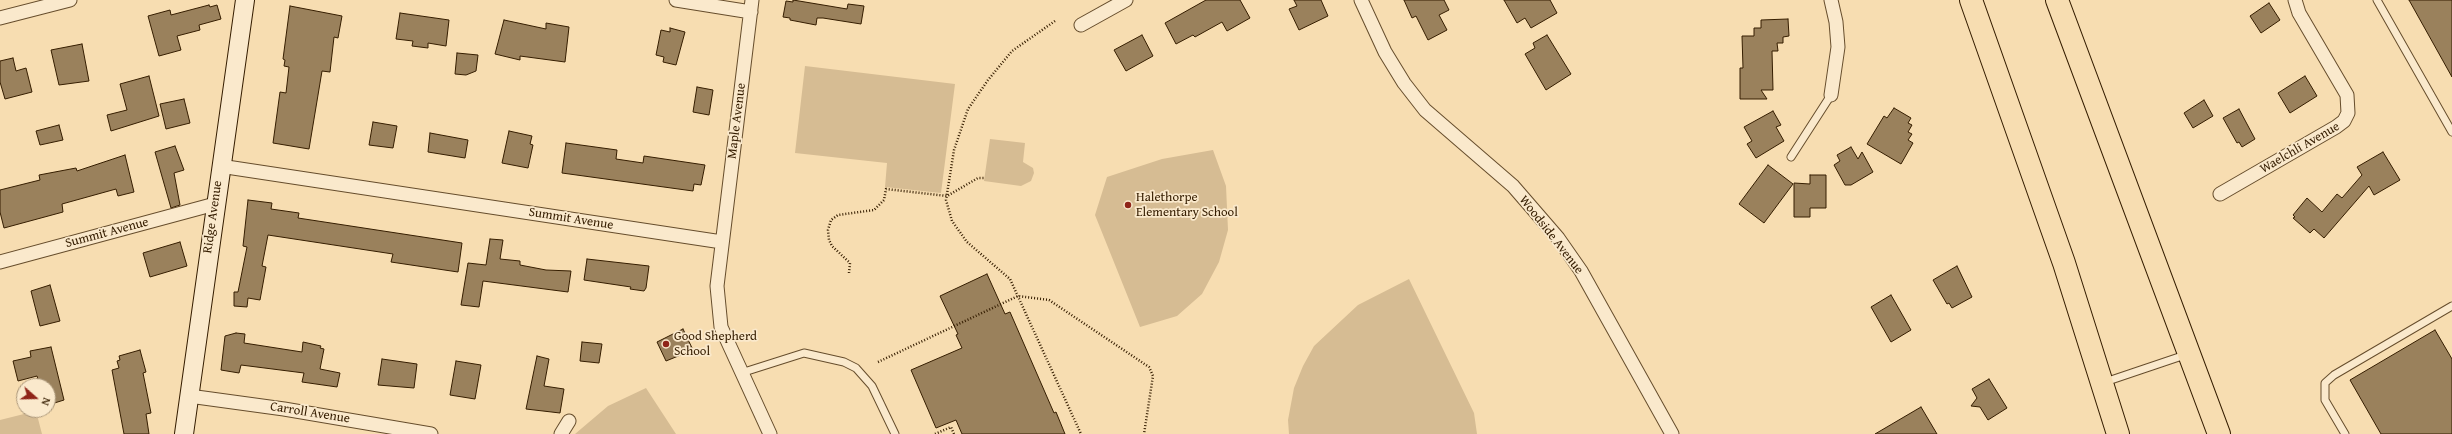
<!DOCTYPE html>
<style>
body{margin:0}
#map{position:relative;width:2452px;height:434px;overflow:hidden;background:#f7ddb1;font-family:"Gentium Book Plus",serif}
canvas{display:block}
.north{position:absolute;left:16px;top:378px;width:40px;height:40px;box-sizing:border-box;background:#fae9cc;border:1px solid #ab977a;border-radius:50%;rotate:110deg;font-size:11px;font-weight:700;line-height:16px;text-align:center;color:#351d00}
.north::after{content:'';display:block;margin:auto;width:14px;height:18px;background:#8f2418;clip-path:polygon(50% 0,100% 100%,50% 72%,0 100%)}
</style>
<div id="map">
<canvas width="2452" height="434"></canvas>
<div class="north">N</div>
</div>
<script>
const context = document.querySelector('canvas').getContext('2d');
context.lineJoin = 'round';
function paint(path, color) { context.fillStyle = color; context.fill(path, 'evenodd'); }
const toPath = rows => new Path2D(rows.map(r => 'M' + r).join(''));
function trace(path, color, width, dash) { context.strokeStyle = color; context.lineWidth = width; context.lineCap = dash ? 'butt' : 'round'; context.setLineDash(dash || []); context.stroke(path); }
function drawText(font, color, halo, rows, align = 'center') {
  context.font = font + ' "Gentium Book Plus",serif'; context.lineWidth = 3.5; context.setLineDash([]); context.textBaseline = 'middle'; context.strokeStyle = halo; context.fillStyle = color; for (const [text, x, y, turn = 0] of rows) {
    context.save(); context.translate(x, y); context.rotate((+turn || 0) * Math.PI / 180); context.textAlign = isNaN(turn) ? turn : align; if (halo) context.strokeText(text, 0, 0); context.fillText(text, 0, 0); context.restore();
  }
}
paint(toPath([
 [805,66,955,84,941,193,885,187,887,163,795,153],
 [990,139,1025,143,1023,162,1033,168,1034,173,1031,181,1021,186,984,181],
 [1213,150,1226,186,1228,230,1219,262,1202,294,1177,316,1140,327,1095,215,1107,177,1162,159],
 [1409,279,1474,413,1477,434,1289,434,1288,420,1294,388,1303,366,1314,346,1358,305],
 [646,388,676,434,575,434,608,406],
 [36,411,42,434,0,434,0,420]
]), '#d6bc93');
const building = toPath([
 [793,0,847,9,848,4,864,6,861,24,823,18,817,18,816,25,790,20,790,18,783,17,786,1,793,2,793,0],
 [1206,0,1240,0,1250,18,1227,31,1222,22,1195,37,1193,35,1176,44,1165,23,1206,0],
 [1294,0,1321,0,1328,16,1299,30,1289,9,1297,6,1294,0],
 [1404,0,1444,0,1449,10,1439,15,1447,30,1428,40,1416,16,1412,18,1404,0],
 [1504,0,1550,0,1557,13,1531,28,1525,18,1517,23,1504,0],
 [2409,0,2452,0,2452,77,2409,0],
 [2269,3,2280,20,2261,33,2250,16,2269,3],
 [209,5,210,7,217,5,221,19,199,25,200,30,177,36,181,50,159,56,148,16,170,10,171,15,209,5],
 [290,6,342,16,338,38,334,37,330,72,322,71,309,149,273,143,280,92,286,93,289,67,284,66,285,60,283,59,290,6],
 [400,13,449,20,446,46,428,43,428,48,412,46,413,41,396,39,400,13],
 [1788,19,1789,36,1783,37,1783,43,1777,43,1778,51,1772,51,1773,90,1761,90,1767,99,1740,99,1740,68,1743,68,1742,36,1754,36,1754,28,1761,28,1761,20,1788,19],
 [504,20,546,29,546,23,569,27,565,62,520,56,520,60,495,54,504,20],
 [670,28,685,32,676,65,663,62,664,57,656,55,661,30,670,32,670,28],
 [1142,35,1153,56,1126,71,1114,50,1142,35],
 [1547,35,1571,74,1546,90,1525,54,1535,48,1533,43,1547,35],
 [82,44,89,81,59,85,51,50,82,44],
 [457,53,478,55,476,71,466,75,455,74,457,53],
 [13,58,16,71,26,68,32,92,5,99,0,82,0,61,13,58],
 [149,76,159,116,111,131,107,115,127,110,120,84,149,76],
 [2305,76,2317,96,2290,113,2278,93,2305,76],
 [697,87,713,90,709,115,693,112,697,87],
 [184,99,190,123,166,129,160,104,184,99],
 [2204,100,2213,116,2193,128,2184,113,2204,100],
 [1894,108,1911,118,1908,123,1912,125,1908,132,1912,134,1908,140,1913,143,1901,164,1867,144,1884,116,1887,118,1894,108],
 [2239,109,2255,139,2242,147,2239,142,2237,143,2223,118,2239,109],
 [1773,111,1781,125,1776,127,1784,141,1756,158,1747,144,1752,141,1744,127,1773,111],
 [373,122,397,126,393,148,369,145,373,122],
 [59,125,63,140,40,145,36,131,59,125],
 [509,131,532,136,530,144,533,145,528,168,502,163,509,131],
 [430,133,468,140,465,158,428,152,430,133],
 [566,143,617,150,616,159,643,163,644,156,705,165,701,185,694,184,693,191,562,173,566,143],
 [175,146,184,170,174,173,180,205,171,208,155,152,175,146],
 [1851,147,1858,159,1862,152,1873,172,1851,185,1845,185,1834,165,1840,161,1837,155,1851,147],
 [2383,152,2400,180,2374,195,2369,186,2324,238,2314,229,2310,233,2293,218,2295,217,2293,215,2307,198,2322,212,2337,194,2342,198,2362,175,2357,167,2383,152],
 [125,155,134,192,118,196,116,189,62,204,63,212,4,228,0,212,0,190,40,180,39,175,76,168,77,171,125,155],
 [1768,165,1793,184,1764,223,1739,204,1768,165],
 [1810,175,1826,175,1826,208,1810,208,1810,217,1794,217,1794,183,1810,184,1810,175],
 [248,200,272,203,271,209,299,213,298,218,462,243,458,272,391,262,393,254,268,235,262,266,266,267,260,300,248,298,247,307,234,306,234,292,238,292,247,247,243,246,248,200],
 [490,239,503,240,500,259,520,261,520,265,546,270,571,271,568,292,483,281,479,307,461,305,468,263,486,265,490,239],
 [180,242,187,266,150,277,143,253,180,242],
 [587,259,649,266,646,288,644,291,630,289,631,287,584,280,587,259],
 [1957,266,1972,297,1952,308,1949,303,1947,304,1933,280,1957,266],
 [987,274,1005,314,1010,312,1054,413,1056,412,1065,434,962,434,956,420,936,428,911,370,962,348,956,335,958,334,940,296,987,274],
 [50,285,60,321,40,326,31,291,50,285],
 [1891,295,1911,330,1891,342,1871,307,1891,295],
 [683,329,693,350,666,361,657,342,683,329],
 [2435,330,2452,359,2452,434,2381,434,2350,380,2435,330],
 [236,333,245,334,244,343,302,352,303,342,321,346,320,348,324,349,320,369,340,373,337,387,302,382,304,373,241,365,239,373,221,370,225,336,236,333],
 [582,342,602,344,599,363,580,361,582,342],
 [51,347,64,400,48,405,48,386,40,386,37,376,18,381,13,361,31,357,30,351,51,347],
 [140,350,146,372,143,373,151,413,146,414,149,434,124,434,112,370,119,368,117,361,120,360,119,356,140,350],
 [537,356,549,359,544,386,564,389,560,413,526,409,537,356],
 [382,359,417,364,414,388,378,385,382,359],
 [456,361,481,365,475,399,450,395,456,361],
 [1989,379,2007,408,1988,420,1980,407,1971,406,1977,398,1972,389,1989,379],
 [1921,407,1937,434,1875,434,1921,407]
]);
paint(building, '#9a815c');
trace(building, '#351d00', 1);
const lane = toPath([
 [2377,0,2452,132],
 [1791,157,1831,95],
 [741,373,804,353,844,362,856,368,872,386,895,434],
 [2105,382,2188,354],
 [2345,434,2325,400,2325,383,2334,375,2452,306]
]);
const street = toPath([
 [676,0,751,12],
 [752,0,717,286,721,327,770,434],
 [1361,0,1385,52,1404,83,1425,110,1513,186,1558,238,1581,271,1672,434],
 [0,18,70,0],
 [1081,25,1126,0],
 [1831,95,1838,47,1836,22,1831,0],
 [220,166,722,242],
 [2220,194,2336,127,2344,121,2348,113,2347,95,2299,13,2295,0],
 [0,262,215,204],
 [189,396,284,409,431,434],
 [561,434,569,421]
]);
const secondary = toPath([
 [184,434,245,0]
]);
const highway = toPath([
 [1971,0,2064,263,2118,434],
 [2057,0,2219,434]
]);
trace(lane, '#664d2c', 9);
trace(street, '#664d2c', 15);
trace(secondary, '#351d00', 20);
trace(highway, '#351d00', 24);
trace(toPath([
 [1055,21,1012,51,988,80,968,109,954,150,946,200,952,221,967,242,1010,279,1081,434],
 [849,273,850,263,832,246,829,240,828,230,831,220,838,215,874,210,884,200,886,189,947,196,978,178,985,178],
 [878,362,1018,296,1049,300,1149,367,1153,376,1144,434],
 [935,434,951,427,954,434]
]), '#351d00', 2.5, [1, 2]);
trace(lane, '#fae9cc', 7);
trace(street, '#fae9cc', 13);
trace(secondary, '#fae9cc', 18);
trace(highway, '#f7ddb1', 22);
for (const [x, y, r, color] of [
 [1128,205,4,"#8f2418"],
 [666,344,4,"#8f2418"]
]) { const dot = new Path2D(); dot.arc(x, y, r, 0, 2 * Math.PI); context.fillStyle = color; context.fill(dot); trace(dot, '#fae9cc', 1.5); }
drawText('13px', '#351d00', '#fae9cc', [
 ["Maple Avenue",737,121,-83],
 ["Waelchli Avenue",2300,148,-30],
 ["Ridge Avenue",213,217,-82],
 ["Summit Avenue",571,219,9],
 ["Summit Avenue",107,233,-15],
 ["Woodside Avenue",1551,235,52],
 ["Carroll Avenue",310,413,9]
]);
drawText('13px', '#351d00', '#fae9cc', [
 ["Halethorpe",1136,198],
 ["Elementary School",1136,213],
 ["Good Shepherd",674,337],
 ["School",674,352]
], 'left');
</script>
